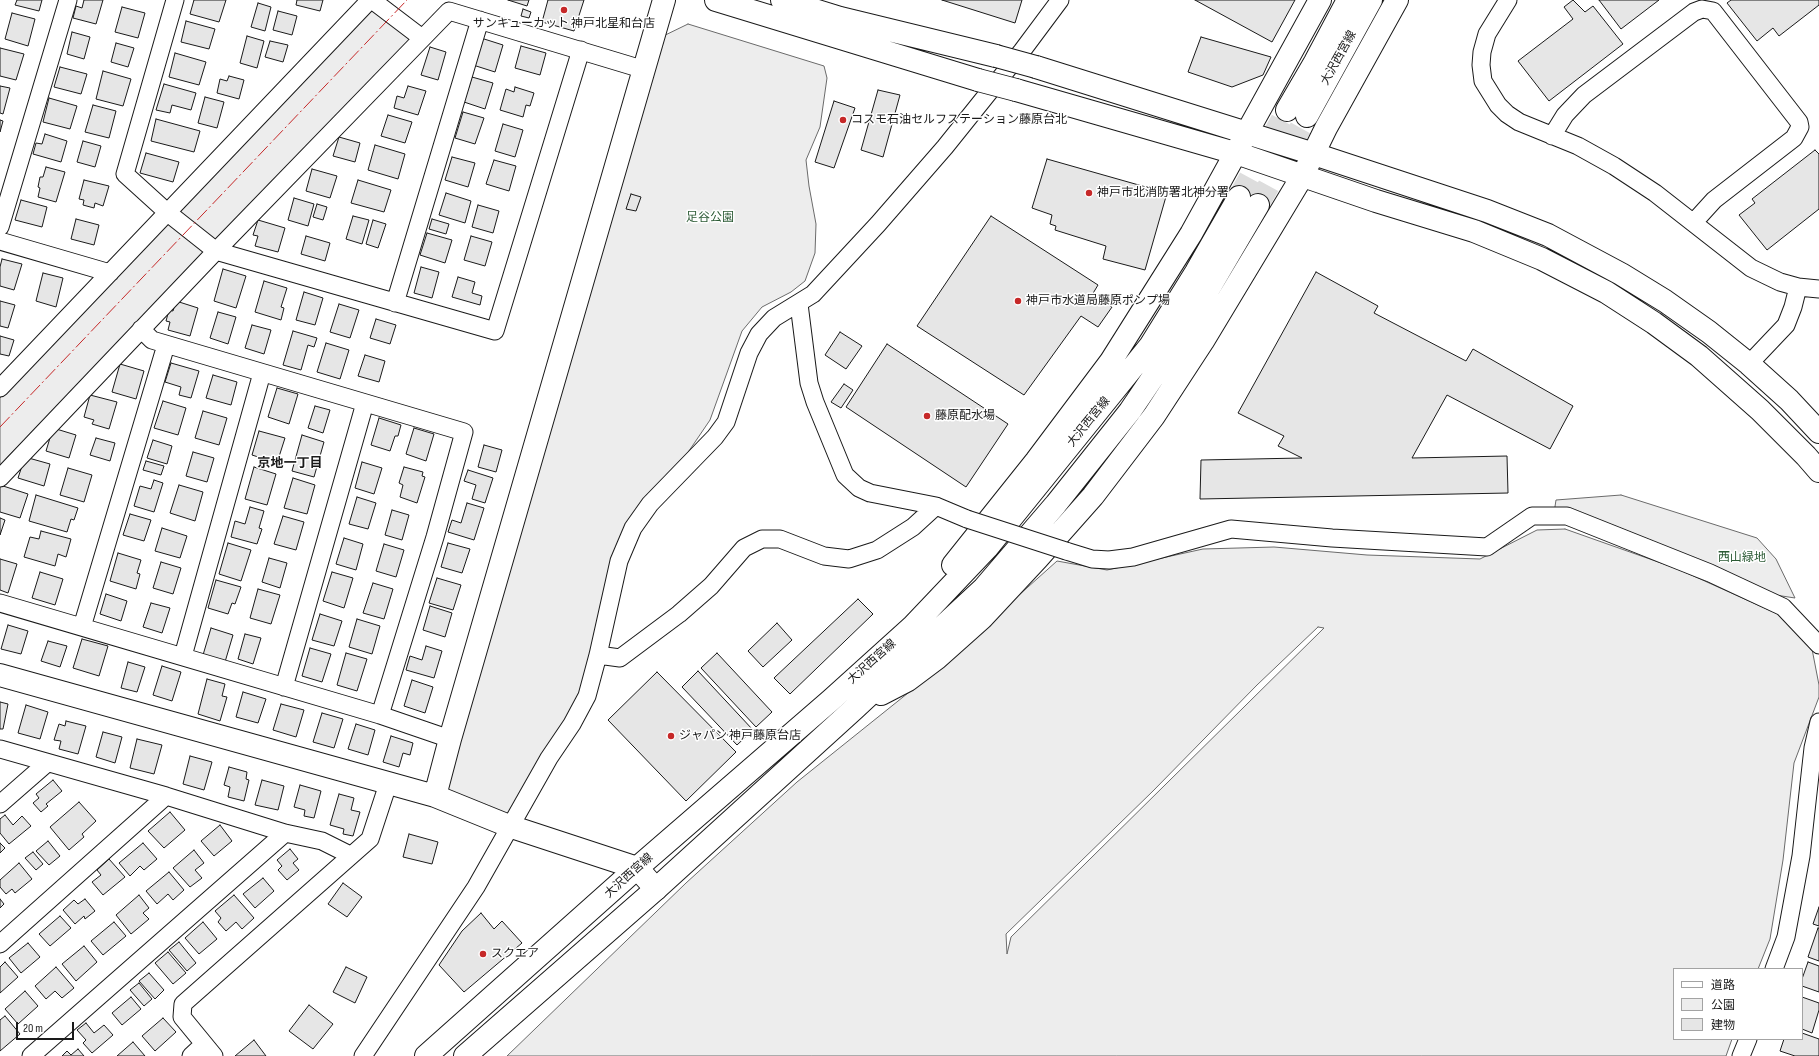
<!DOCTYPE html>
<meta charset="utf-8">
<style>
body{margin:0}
#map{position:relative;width:1819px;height:1056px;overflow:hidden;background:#fff;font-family:"Sofia Sans Condensed","Noto Sans JP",sans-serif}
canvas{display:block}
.legend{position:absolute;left:1673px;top:968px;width:130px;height:72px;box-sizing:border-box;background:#fff;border:1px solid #a3a3a3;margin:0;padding:5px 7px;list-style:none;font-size:12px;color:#1a1a1a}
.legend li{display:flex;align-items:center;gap:8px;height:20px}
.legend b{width:20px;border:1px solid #a3a3a3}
.scale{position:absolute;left:16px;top:1022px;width:58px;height:18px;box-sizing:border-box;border:2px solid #1a1a1a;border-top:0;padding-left:5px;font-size:12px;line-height:14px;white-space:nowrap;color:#1a1a1a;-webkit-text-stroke:3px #fff;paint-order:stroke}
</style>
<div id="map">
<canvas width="1819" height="1056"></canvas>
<ul class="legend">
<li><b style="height:5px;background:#fff"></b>道路</li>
<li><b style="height:11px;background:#ededed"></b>公園</li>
<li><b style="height:11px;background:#e6e6e6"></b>建物</li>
</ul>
<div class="scale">20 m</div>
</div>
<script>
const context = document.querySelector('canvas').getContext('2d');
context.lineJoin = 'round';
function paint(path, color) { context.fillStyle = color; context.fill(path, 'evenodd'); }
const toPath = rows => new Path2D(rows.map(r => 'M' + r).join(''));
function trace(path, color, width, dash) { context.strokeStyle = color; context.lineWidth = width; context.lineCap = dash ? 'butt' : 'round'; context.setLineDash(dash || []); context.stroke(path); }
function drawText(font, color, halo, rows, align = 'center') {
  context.font = font + ' "Sofia Sans Condensed","Noto Sans JP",sans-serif'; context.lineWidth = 3; context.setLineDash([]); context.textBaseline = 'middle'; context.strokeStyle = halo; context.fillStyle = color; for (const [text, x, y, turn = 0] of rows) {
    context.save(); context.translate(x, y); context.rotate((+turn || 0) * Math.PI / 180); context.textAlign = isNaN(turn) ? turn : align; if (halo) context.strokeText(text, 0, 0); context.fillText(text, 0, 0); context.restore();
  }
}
const green = toPath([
 [371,7,414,39,214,243,177,212,371,7],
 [688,24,824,66,827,78,820,127,806,160,809,186,816,224,815,253,805,281,791,292,762,307,742,331,710,420,678,467,629,528,586,681,509,826,435,796,653,41,688,24],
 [168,219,204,253,0,465,0,398,168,219],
 [1621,495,1757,538,1776,559,1795,598,1769,594,1554,513,1556,500,1621,495],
 [1565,529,1678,569,1778,614,1812,649,1819,685,1819,697,1794,763,1783,860,1770,939,1758,969,1674,969,1674,1039,1732,1039,1726,1056,507,1056,686,883,797,782,923,681,1057,561,1107,570,1203,549,1274,547,1367,555,1480,559,1537,530,1565,529],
 [1318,627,1324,628,1011,937,1007,954,1006,934,1153,791,1257,685,1318,627]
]);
paint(green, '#ededed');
trace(green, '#6a6a6a', 1);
const building = toPath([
 [17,0,42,0,39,11,15,5,17,0],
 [84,0,103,0,96,24,73,18,76,6,82,8,84,0],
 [194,0,226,0,219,22,190,14,194,0],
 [297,0,323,0,320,11,296,5,297,0],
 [508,0,529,0,527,6,508,0],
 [548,0,584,0,574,31,542,22,548,0],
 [942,0,1022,0,1015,23,942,0],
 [1195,0,1295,0,1272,42,1195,0],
 [1573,0,1585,12,1593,6,1623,44,1549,101,1518,61,1573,19,1564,7,1573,0],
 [1599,0,1659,0,1621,29,1599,0],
 [1731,0,1819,0,1819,5,1779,36,1773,28,1757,41,1727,3,1731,0],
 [258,3,271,7,265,31,251,27,258,3],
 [122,7,145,13,138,38,115,32,122,7],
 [523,9,531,12,529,18,521,16,523,9],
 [278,11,297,16,292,35,273,30,278,11],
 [12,13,35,19,28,46,5,39,12,13],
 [186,21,215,29,209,49,181,42,186,21],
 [72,32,90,37,84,59,67,54,72,32],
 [247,36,264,41,257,68,240,63,247,36],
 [1201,37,1271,57,1263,75,1232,87,1188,72,1201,37],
 [481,38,503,45,495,72,473,65,481,38],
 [270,41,288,45,283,62,265,57,270,41],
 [116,43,134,48,128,67,111,62,116,43],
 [521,46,546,53,540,75,515,68,521,46],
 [430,47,446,52,438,80,421,75,430,47],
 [0,48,24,54,16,80,0,76,0,48],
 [175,53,206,62,199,85,169,77,175,53],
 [60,67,87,74,81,94,54,87,60,67],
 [103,71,131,79,123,106,96,99,103,71],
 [229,76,244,80,239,99,217,93,220,79,227,81,229,76],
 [472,77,493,83,485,109,464,102,472,77],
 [164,84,196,93,191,110,172,105,170,113,156,110,164,84],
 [0,86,10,88,3,114,0,113,0,86],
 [408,86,426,91,418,115,394,108,397,96,404,98,408,86],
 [515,87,534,93,530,106,526,105,523,117,500,110,506,89,514,92,515,87],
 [878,90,900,95,883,157,861,150,878,90],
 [205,97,224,102,217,128,198,123,205,97],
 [49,98,77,106,70,129,43,122,49,98],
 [834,101,855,108,834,168,815,162,834,101],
 [93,105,116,111,109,138,85,132,93,105],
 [463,112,484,118,475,144,455,138,463,112],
 [388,115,412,122,405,143,381,136,388,115],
 [156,119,200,131,194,152,151,141,156,119],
 [0,120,3,121,0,132,0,120],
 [503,124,523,130,515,157,495,151,503,124],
 [45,134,67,141,61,162,33,154,36,143,42,144,45,134],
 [339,137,360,143,355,162,333,156,339,137],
 [83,141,101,146,95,167,77,162,83,141],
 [375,145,405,154,398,179,368,170,375,145],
 [1815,150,1819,154,1819,209,1767,250,1739,215,1755,203,1752,199,1815,150],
 [146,153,179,162,173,182,140,173,146,153],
 [452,157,475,163,468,187,445,180,452,157],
 [1047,159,1167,193,1145,270,1103,259,1106,246,1055,230,1056,226,1050,224,1052,215,1032,208,1047,159],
 [494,160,516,166,509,191,486,184,494,160],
 [46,167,65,172,56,202,38,197,40,188,38,187,40,177,43,177,46,167],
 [312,169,337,176,330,198,306,191,312,169],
 [84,180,109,186,103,206,95,203,94,208,83,205,84,200,79,199,84,180],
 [358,180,391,190,384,212,351,203,358,180],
 [446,193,471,201,465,223,439,215,446,193],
 [631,194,641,197,636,211,626,209,631,194],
 [294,198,314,204,308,226,288,220,294,198],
 [21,200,47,207,42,227,15,220,21,200],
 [317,204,327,207,323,220,313,217,317,204],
 [478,205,499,211,493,233,472,227,478,205],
 [353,216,369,220,362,244,346,239,353,216],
 [991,216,1098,285,1092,295,1112,307,1098,327,1081,316,1024,395,917,326,991,216],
 [76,219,99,225,94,245,71,239,76,219],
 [432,219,449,224,446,234,429,229,432,219],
 [258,220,285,228,278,252,255,246,258,236,253,235,258,220],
 [373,220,386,224,378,248,366,244,373,220],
 [427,233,452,240,445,263,420,255,427,233],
 [306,236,330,243,325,261,301,254,306,236],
 [471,236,492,242,485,266,464,260,471,236],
 [2,259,22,264,14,290,0,286,0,267,2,259],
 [421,267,439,272,432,298,414,293,421,267],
 [223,269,246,276,236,308,214,301,223,269],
 [1316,272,1378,306,1374,313,1466,361,1473,349,1573,406,1550,449,1447,395,1412,458,1507,456,1508,493,1200,499,1201,460,1302,458,1278,446,1284,436,1238,413,1316,272],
 [43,273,63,278,56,307,36,301,43,273],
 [458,277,475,282,472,293,482,296,480,305,452,297,458,277],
 [264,281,287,288,281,307,284,308,281,320,255,312,264,281],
 [304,292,323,298,315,325,296,320,304,292],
 [0,301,15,305,8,328,0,326,0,301],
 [176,301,198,308,190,336,168,330,170,322,166,321,169,310,173,311,176,301],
 [339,304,359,310,350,338,330,332,339,304],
 [218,312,236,317,228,344,210,338,218,312],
 [376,319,396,325,390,344,370,338,376,319],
 [252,325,271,330,264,354,245,348,252,325],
 [293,331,317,338,314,347,308,345,301,370,283,365,293,331],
 [840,332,862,346,846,369,825,355,840,332],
 [0,336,14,340,9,356,0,354,0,336],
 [326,343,349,350,340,379,317,372,326,343],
 [887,344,1008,424,966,487,846,407,887,344],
 [365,355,385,361,379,382,358,376,365,355],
 [171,363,199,371,191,398,179,395,181,387,165,382,171,363],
 [120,364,144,371,136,399,112,392,120,364],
 [213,375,237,382,231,405,206,398,213,375],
 [844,384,853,390,841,408,831,402,844,384],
 [277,388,298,394,289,424,268,417,277,388],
 [90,395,117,402,109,429,92,424,94,420,84,417,90,395],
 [163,401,186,408,178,435,154,428,163,401],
 [315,406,330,410,323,433,308,428,315,406],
 [203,411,227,418,219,445,195,438,203,411],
 [379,418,401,425,398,436,395,436,390,451,371,445,379,418],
 [53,428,76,435,69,458,46,451,53,428],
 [414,428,434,434,426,461,406,454,414,428],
 [259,431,285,438,277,463,252,455,259,431],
 [302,435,324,442,314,477,292,471,302,435],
 [96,438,115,443,110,461,90,455,96,438],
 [153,440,172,446,167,464,147,458,153,440],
 [484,445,502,450,496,472,478,467,484,445],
 [193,452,214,458,207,482,186,476,193,452],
 [25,457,50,464,44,486,18,478,25,457],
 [146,461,164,466,161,475,143,470,146,461],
 [362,462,382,468,374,494,355,488,362,462],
 [254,467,276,474,267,505,245,499,254,467],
 [404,467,423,472,422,476,425,477,417,503,400,497,403,485,399,483,404,467],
 [68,468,92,475,84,502,60,495,68,468],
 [468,470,493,478,485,503,472,499,476,485,464,481,468,470],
 [293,478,315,485,307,514,284,508,293,478],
 [154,480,163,483,154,512,134,506,140,486,151,489,154,480],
 [0,485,28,494,20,518,0,512,0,485],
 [179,485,203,492,195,521,170,513,179,485],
 [36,495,78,508,74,520,71,519,67,532,29,521,36,495],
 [357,497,376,503,368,529,349,524,357,497],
 [467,503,484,508,474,540,448,532,452,520,461,523,467,503],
 [250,507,264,511,259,528,262,529,257,544,231,537,235,521,245,524,250,507],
 [392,510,409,515,402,540,385,535,392,510],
 [130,514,151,520,144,541,123,535,130,514],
 [283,516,304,522,296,550,274,544,283,516],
 [0,518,5,520,0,535,0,518],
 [162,528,187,536,180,558,155,551,162,528],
 [41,531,71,539,66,557,58,554,55,566,24,557,30,537,39,539,41,531],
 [344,538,363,544,356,570,336,564,344,538],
 [228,543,251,550,241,581,219,574,228,543],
 [448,543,470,549,462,573,441,567,448,543],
 [384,544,404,550,396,577,376,571,384,544],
 [118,553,141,560,137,573,140,574,136,589,110,581,118,553],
 [269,558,287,563,280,588,262,582,269,558],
 [0,559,17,564,8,593,0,590,0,559],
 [161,562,181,568,173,594,153,588,161,562],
 [40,572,63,579,55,605,32,598,40,572],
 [332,572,353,578,344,608,323,601,332,572],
 [437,578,461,585,453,610,429,603,437,578],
 [216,580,241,587,235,604,232,603,228,614,208,608,216,580],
 [373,583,393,589,384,619,363,613,373,583],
 [258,589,280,595,271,624,250,618,258,589],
 [106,594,127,601,121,621,100,614,106,594],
 [858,599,873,614,790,694,774,678,858,599],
 [151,603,170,608,162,633,143,627,151,603],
 [430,606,452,613,445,637,423,630,430,606],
 [320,614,342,621,334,646,312,640,320,614],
 [357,619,380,626,372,654,349,647,357,619],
 [777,623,792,640,763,667,748,651,777,623],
 [8,625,28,631,21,654,1,649,8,625],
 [211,628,233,635,225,662,203,655,211,628],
 [245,634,261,638,253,664,238,659,245,634],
 [82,639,108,646,99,676,73,668,82,639],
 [48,641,67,646,60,667,41,661,48,641],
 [426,646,442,651,434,678,406,670,410,656,422,660,426,646],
 [310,648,331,654,322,682,302,676,310,648],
 [346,653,367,659,357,691,337,685,346,653],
 [717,653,772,712,756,727,701,668,717,653],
 [128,662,145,667,137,692,121,688,128,662],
 [162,666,181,672,172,701,153,695,162,666],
 [698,671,753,730,737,745,682,687,698,671],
 [657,672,736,752,686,801,608,720,657,672],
 [207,679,225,684,222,696,227,697,220,721,198,714,207,679],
 [412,680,433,687,425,713,404,706,412,680],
 [243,692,266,699,258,723,236,717,243,692],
 [0,702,8,704,3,729,0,729,0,702],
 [281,704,304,710,296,737,273,730,281,704],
 [26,705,48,712,40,739,18,733,26,705],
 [322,713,343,719,334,748,313,742,322,713],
 [66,721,86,726,78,754,59,749,61,741,54,740,59,724,65,726,66,721],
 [356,724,375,730,368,755,348,749,356,724],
 [103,732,122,737,115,763,96,757,103,732],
 [391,736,413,743,410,755,403,753,399,767,383,762,391,736],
 [137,739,162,745,154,774,130,768,137,739],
 [190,756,212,762,204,790,183,784,190,756],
 [229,767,247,772,246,779,249,780,244,801,228,797,230,787,224,785,229,767],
 [53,780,62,791,46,804,48,806,41,812,33,803,39,798,36,794,53,780],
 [262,780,284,786,278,810,255,805,262,780],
 [300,785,321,791,314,818,304,816,305,810,294,807,300,785],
 [339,794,354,798,351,810,360,812,353,836,343,834,344,829,330,825,339,794],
 [79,802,96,821,82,834,84,837,69,850,50,827,79,802],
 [170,812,185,830,164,848,148,831,170,812],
 [5,815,13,825,22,816,31,826,9,844,0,833,0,819,5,815],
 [220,825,232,841,214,856,201,841,220,825],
 [409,834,438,842,432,864,403,857,409,834],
 [48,841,60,856,49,865,36,851,48,841],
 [0,843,5,848,0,853,0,843],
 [143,843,157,859,144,870,140,866,130,876,119,863,143,843],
 [290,849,298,859,293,863,299,870,287,880,278,870,282,866,277,860,290,849],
 [194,850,204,863,195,870,202,878,190,887,173,868,194,850],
 [33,852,43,864,36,870,25,858,33,852],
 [109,859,125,877,103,895,92,882,101,875,97,870,109,859],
 [19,863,32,879,15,893,12,889,6,894,0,887,0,880,19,863],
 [169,872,184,890,173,900,168,894,157,904,146,891,169,872],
 [263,878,274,891,255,908,243,894,263,878],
 [343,883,362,897,347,917,328,904,343,883],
 [139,895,149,908,143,913,149,919,131,934,116,915,139,895],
 [234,895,254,918,242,929,236,922,226,931,218,922,221,918,215,911,234,895],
 [0,899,4,904,0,908,0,899],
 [85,899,95,911,85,919,84,916,75,924,63,910,74,900,78,904,85,899],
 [1819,907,1819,926,1813,924,1819,907],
 [481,913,494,929,502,921,522,943,464,992,439,965,462,931,481,913],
 [60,916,71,928,50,946,39,934,60,916],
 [114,922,126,936,103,955,91,941,114,922],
 [203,922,217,939,199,954,185,938,203,922],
 [1818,928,1819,928,1819,961,1808,957,1818,928],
 [179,942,196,963,187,971,169,950,179,942],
 [28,943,40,957,21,973,9,958,28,943],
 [84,946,97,962,76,981,62,964,84,946],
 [168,952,186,973,173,984,155,963,168,952],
 [5,962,18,977,0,993,0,967,5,962],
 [1808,962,1819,966,1819,992,1802,986,1802,979,1808,962],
 [56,967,74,988,62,998,55,991,46,999,35,986,56,967],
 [346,967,367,977,355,1003,333,992,346,967],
 [149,973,164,990,155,999,139,981,149,973],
 [139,983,152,999,144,1006,130,990,139,983],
 [25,991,38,1006,18,1024,5,1009,25,991],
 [131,997,141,1009,122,1025,112,1013,131,997],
 [1802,997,1819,1003,1819,1010,1812,1033,1802,1029,1802,997],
 [309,1005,333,1024,313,1049,289,1031,309,1005],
 [5,1016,20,1034,0,1051,0,1020,5,1016],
 [163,1018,176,1032,155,1051,142,1036,163,1018],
 [86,1023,94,1033,104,1025,113,1035,92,1053,83,1043,86,1040,77,1030,86,1023],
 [1802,1033,1819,1039,1819,1056,1795,1056,1780,1051,1784,1039,1802,1039,1802,1033],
 [254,1040,266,1056,235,1056,254,1040],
 [133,1042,145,1056,117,1056,133,1042],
 [78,1049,84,1056,62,1056,67,1051,71,1055,78,1049]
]);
paint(building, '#e6e6e6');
trace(building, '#1a1a1a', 1);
trace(toPath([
 [1239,197,1287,110],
 [1258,205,1307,116]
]), '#ddd', 22, [22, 11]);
const street = toPath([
 [175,0,125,174,168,213,216,251,495,331,581,50],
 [372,0,422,38],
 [1508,0,1487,34,1482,52,1481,65,1483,81,1498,105,1507,114,1519,122,1578,146,1614,166,1655,193,1751,268,1780,282,1798,287,1819,289],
 [1552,136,1565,115,1584,95,1694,12,1702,9,1713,11,1799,122,1800,127,1794,138,1714,200,1694,222],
 [0,227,68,0],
 [0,241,110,273],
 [395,303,480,20],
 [799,304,809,383,815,402,845,475,859,488,870,493,936,506,967,519],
 [141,329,152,340,464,432,435,537,380,715],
 [1749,364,1786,325,1793,307,1798,287],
 [0,388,370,0],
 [0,478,216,251,449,11,645,70],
 [1066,551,1092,559,1109,560,1133,557,1231,529,1332,538,1487,547,1532,516,1567,516,1710,573,1783,607,1819,645],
 [0,603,380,715,450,739],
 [82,627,166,345],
 [598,655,620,658,679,614,711,586,744,548,762,539,780,539,824,556,849,559,877,550,913,527,936,506],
 [183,656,262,373],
 [284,687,365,403],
 [0,749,166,796,285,833,322,841,350,855],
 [0,804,47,763],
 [0,944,166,796],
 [1774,969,1786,937,1801,856,1813,748,1819,722],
 [31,1056,285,833],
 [191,1056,204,1044],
 [214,1056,182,1017,183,1004,370,839,388,784],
 [363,1056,476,887,549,758,572,724,587,696,598,655,619,561,633,528,650,504,715,437,726,422,749,353,759,334,774,318,813,294,878,224,945,147,1022,51,1060,0],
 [1741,1056,1748,1039]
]);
const secondary = toPath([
 [716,0,978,80],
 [782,0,840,18,996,56],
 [1036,67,1314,154,1487,211,1548,235,1621,274,1665,301,1709,332,1749,364,1789,400,1819,432],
 [1016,90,1242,155,1376,201,1474,231,1542,259,1606,292,1654,323,1699,356,1760,410,1806,456,1819,471],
 [0,675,435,796,509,826,637,868,656,889],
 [435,796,450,739,664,0]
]);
const primary = toPath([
 [1287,110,1315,62,1348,0],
 [1307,116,1371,0],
 [953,565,1036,461,1111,361,1191,234,1320,0],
 [881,694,908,680,936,659,982,618,1038,558,1093,496,1154,416,1203,341,1303,175,1326,128,1397,0],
 [426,1056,637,868,831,700,912,627,987,548,1150,346,1196,272,1239,197],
 [465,1056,656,889,854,709,984,588,1056,504,1130,411,1181,336,1258,205]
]);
trace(street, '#1a1a1a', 19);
trace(secondary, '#1a1a1a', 24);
trace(primary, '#1a1a1a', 24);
trace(street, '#fff', 17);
trace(secondary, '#fff', 22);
trace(primary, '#fff', 22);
const streetBridge = toPath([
 [967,519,1066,551]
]);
const secondaryBridge = toPath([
 [996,56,1036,67],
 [978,80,1016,90]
]);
trace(streetBridge, '#1a1a1a', 19, []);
trace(secondaryBridge, '#1a1a1a', 24, []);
trace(streetBridge, '#fff', 17);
trace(secondaryBridge, '#fff', 22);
trace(toPath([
 [0,427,407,0]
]), '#c62828', 1, [14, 3, 2, 3]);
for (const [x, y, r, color] of [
 [564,10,4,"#c62828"],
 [843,120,4,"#c62828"],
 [1089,193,4,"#c62828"],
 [1018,301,4,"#c62828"],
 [927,416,4,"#c62828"],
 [671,736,4,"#c62828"],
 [483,954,4,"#c62828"]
]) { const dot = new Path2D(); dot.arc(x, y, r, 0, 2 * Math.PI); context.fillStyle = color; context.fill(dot); trace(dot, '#fff', 1.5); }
drawText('12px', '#1a1a1a', '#fff', [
 ["サンキューカット 神戸北星和台店",564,24,"center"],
 ["コスモ石油セルフステーション藤原台北",851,120],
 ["神戸市北消防署北神分署",1097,193],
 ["神戸市水道局藤原ポンプ場",1026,301],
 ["藤原配水場",935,416],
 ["ジャパン 神戸藤原台店",679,736],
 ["スクエア",491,954]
], 'left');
drawText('12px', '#1a1a1a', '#fff', [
 ["大沢西宮線",1339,58,-61],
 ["大沢西宮線",1089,422,-51],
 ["大沢西宮線",872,662,-42],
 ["大沢西宮線",629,876,-42]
]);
drawText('12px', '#2b5a34', '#fff', [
 ["足谷公園",710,218],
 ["西山緑地",1742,558]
]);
drawText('bold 13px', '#1a1a1a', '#fff', [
 ["京地一丁目",290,464]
]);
</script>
